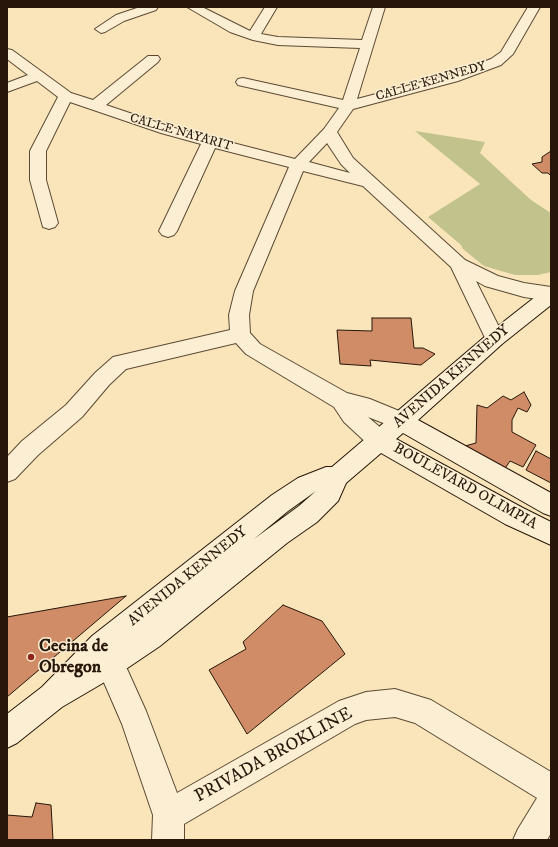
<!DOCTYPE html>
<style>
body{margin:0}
#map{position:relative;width:558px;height:847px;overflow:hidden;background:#f9e5b9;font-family:"IM FELL DW Pica",serif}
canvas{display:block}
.frame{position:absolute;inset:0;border:8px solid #271609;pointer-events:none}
</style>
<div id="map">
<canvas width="558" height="847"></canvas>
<div class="frame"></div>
</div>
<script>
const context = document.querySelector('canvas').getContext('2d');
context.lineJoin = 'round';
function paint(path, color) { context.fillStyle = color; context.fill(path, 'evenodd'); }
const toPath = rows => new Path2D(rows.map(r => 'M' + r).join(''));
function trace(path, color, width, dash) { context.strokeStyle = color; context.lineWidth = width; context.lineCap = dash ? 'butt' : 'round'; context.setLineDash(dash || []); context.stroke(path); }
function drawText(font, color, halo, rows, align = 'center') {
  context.font = font + ' "IM FELL DW Pica",serif'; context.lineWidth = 3; context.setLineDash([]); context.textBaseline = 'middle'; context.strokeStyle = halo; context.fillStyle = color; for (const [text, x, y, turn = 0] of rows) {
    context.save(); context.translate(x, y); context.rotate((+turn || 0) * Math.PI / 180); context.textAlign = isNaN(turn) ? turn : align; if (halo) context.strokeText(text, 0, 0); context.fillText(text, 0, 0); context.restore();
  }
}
paint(toPath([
 [415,131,485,142,480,153,531,200,551,213,551,272,538,275,515,275,484,266,463,249,461,245,428,217,480,184]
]), '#c2c38c');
const building = toPath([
 [551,151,551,176,548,173,542,173,532,164,542,162,542,157,551,151],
 [372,318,411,318,414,348,423,348,435,354,421,365,370,360,371,366,340,364,337,330,372,331,372,318],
 [524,392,531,405,527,412,518,408,512,420,512,432,536,445,523,467,510,461,502,473,465,446,476,443,477,405,487,408,503,396,511,400,524,392],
 [536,451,551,459,551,483,526,470,536,451],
 [126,596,7,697,7,617,126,596],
 [283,605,322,621,345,654,247,734,209,670,246,649,243,642,283,605],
 [36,803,51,805,53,840,7,840,7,815,32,817,36,803]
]);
paint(building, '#d08c66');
trace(building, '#271609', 1);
const street = toPath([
 [140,7,158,7,156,10,124,21,105,32,101,33,95,29,116,15,140,7],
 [187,7,202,7,250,31,265,7,277,7,261,34,278,37,362,40,373,7,385,7,357,99,448,75,491,59,501,52,528,7,540,7,513,54,501,65,458,81,353,109,337,132,353,158,465,260,498,276,524,283,551,287,551,301,524,297,485,286,476,281,505,339,502,344,495,346,488,344,451,267,363,186,303,171,253,291,249,315,250,333,260,344,347,393,370,399,409,415,412,421,409,427,401,430,368,417,388,434,391,441,388,448,380,450,372,448,344,422,334,407,246,354,236,343,126,369,109,385,82,417,38,455,15,479,7,482,7,457,22,441,66,405,95,373,113,357,230,330,229,315,235,291,289,167,215,148,177,231,174,235,168,237,162,235,159,231,201,144,161,133,70,102,46,151,46,180,58,223,55,227,49,229,43,227,30,180,30,151,58,97,37,81,7,92,7,83,28,75,7,59,7,49,12,50,71,93,93,100,148,56,158,56,160,59,158,62,106,105,171,127,295,159,324,129,339,108,238,85,236,82,238,79,243,78,343,100,360,48,278,45,253,40,230,32,187,7],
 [327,143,341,164,350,173,309,162,327,143],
 [103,634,113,638,146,711,177,793,339,701,366,692,395,689,431,700,551,772,551,833,547,840,513,840,518,829,537,798,415,723,395,717,366,720,355,724,184,824,184,840,152,840,153,815,122,724,89,648,93,638,103,634]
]);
const secondary = toPath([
 [551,288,551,305,502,344,418,420,551,493,551,516,543,513,403,433,396,439,523,508,551,522,551,545,505,524,381,453,346,483,338,501,317,522,287,543,160,646,120,673,62,707,17,743,7,748,7,714,42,687,92,636,272,495,298,478,326,467,332,467,488,334,544,290,551,288],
 [316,491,299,506,254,539,288,511,316,491]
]);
trace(street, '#5c4a35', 2);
trace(secondary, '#271609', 2);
paint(street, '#fbeed2');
paint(secondary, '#fbeed2');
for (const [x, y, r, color] of [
 [31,657,4,"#8f2418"]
]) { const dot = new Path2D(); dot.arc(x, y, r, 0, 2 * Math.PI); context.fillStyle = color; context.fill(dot); trace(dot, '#fbeed2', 1.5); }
drawText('13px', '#271609', '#fbeed2', [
 ["CALLE KENNEDY",431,82,-16],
 ["CALLE NAYARIT",181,133,16]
]);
drawText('15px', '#271609', '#fbeed2', [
 ["AVENIDA KENNEDY",452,377,-41],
 ["BOULEVARD OLIMPIA",465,487,29],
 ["AVENIDA KENNEDY",188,577,-39]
]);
drawText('bold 18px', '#271609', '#fbeed2', [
 ["Cecina de",39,647],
 ["Obregon",39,668]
], 'left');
drawText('18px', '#271609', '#fbeed2', [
 ["PRIVADA BROKLINE",274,756,-29]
]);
</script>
